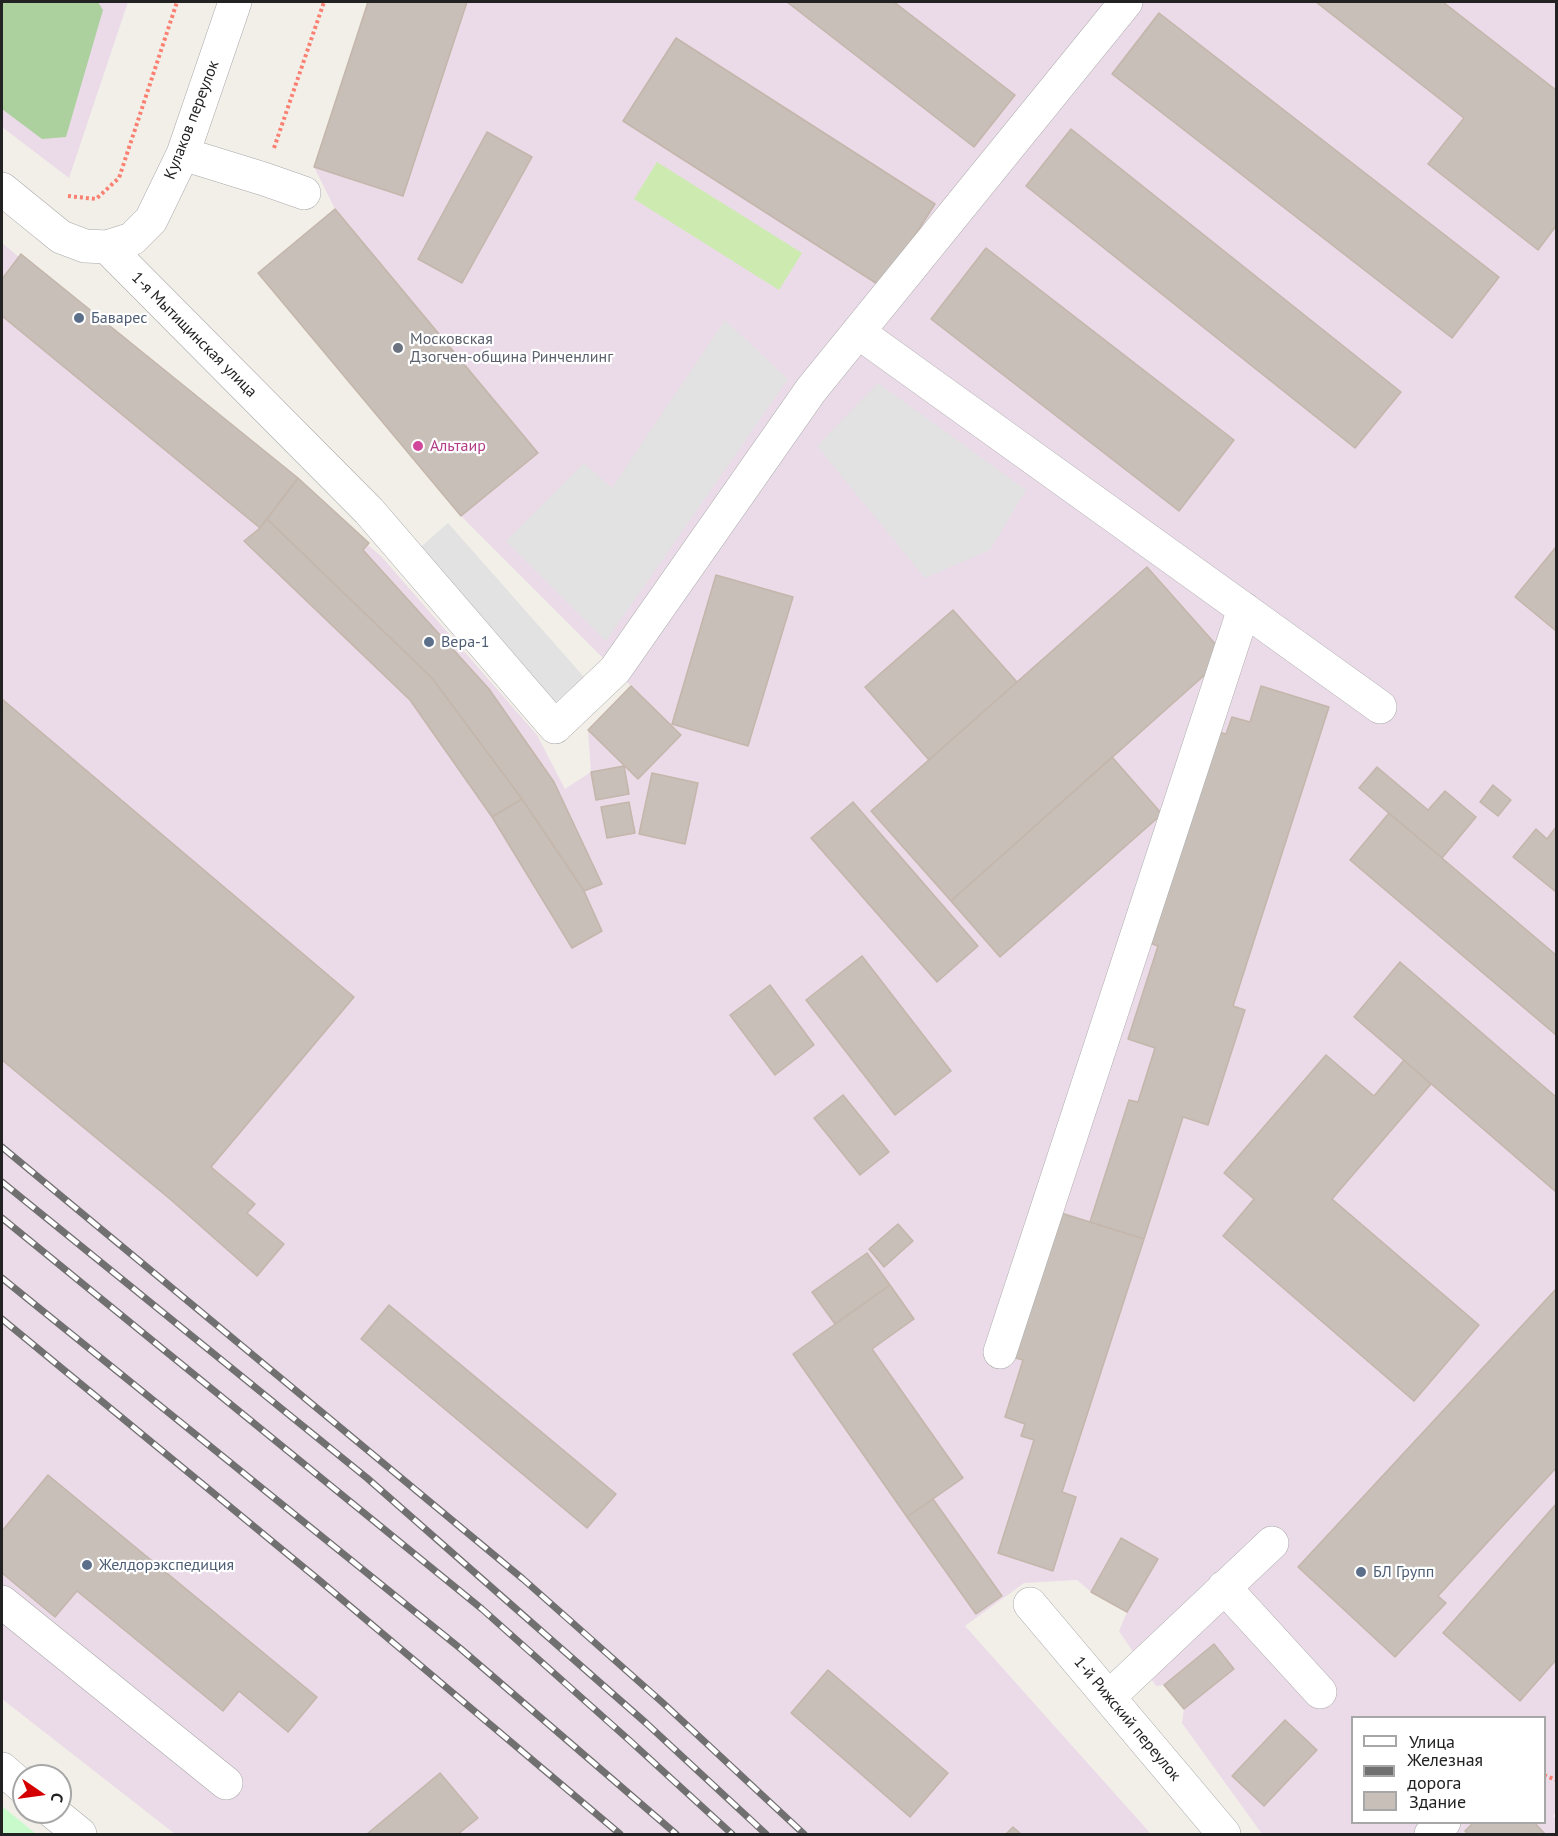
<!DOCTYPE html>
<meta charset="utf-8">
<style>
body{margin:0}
#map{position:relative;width:1558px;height:1836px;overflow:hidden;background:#f2efe9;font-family:"PT Sans",sans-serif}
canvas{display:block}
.frame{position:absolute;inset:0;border:3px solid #222;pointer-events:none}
.legend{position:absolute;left:1351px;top:1716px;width:195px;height:108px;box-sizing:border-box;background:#fff;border:2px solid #a7a7a7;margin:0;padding:8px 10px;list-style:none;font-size:18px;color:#222}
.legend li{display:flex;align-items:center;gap:12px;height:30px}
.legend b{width:30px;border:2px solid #a7a7a7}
.north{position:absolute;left:12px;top:1764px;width:60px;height:60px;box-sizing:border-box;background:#fff;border:2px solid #a7a7a7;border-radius:50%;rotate:103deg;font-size:16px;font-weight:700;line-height:24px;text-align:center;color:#222}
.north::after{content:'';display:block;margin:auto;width:21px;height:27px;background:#d40000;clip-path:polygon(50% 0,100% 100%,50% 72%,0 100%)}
</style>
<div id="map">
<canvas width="1558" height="1836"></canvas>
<div class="frame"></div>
<ul class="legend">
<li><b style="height:8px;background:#fff"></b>Улица</li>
<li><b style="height:8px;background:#707070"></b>Железная дорога</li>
<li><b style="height:16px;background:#c7bfb8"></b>Здание</li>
</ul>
<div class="north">С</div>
</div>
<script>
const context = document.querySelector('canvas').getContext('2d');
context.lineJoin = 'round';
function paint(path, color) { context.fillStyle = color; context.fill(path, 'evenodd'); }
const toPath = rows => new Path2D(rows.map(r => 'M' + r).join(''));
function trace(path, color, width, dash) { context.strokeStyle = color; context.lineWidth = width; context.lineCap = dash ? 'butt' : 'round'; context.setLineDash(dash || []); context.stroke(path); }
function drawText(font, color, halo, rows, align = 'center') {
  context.font = font + ' "PT Sans",sans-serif'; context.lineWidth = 4.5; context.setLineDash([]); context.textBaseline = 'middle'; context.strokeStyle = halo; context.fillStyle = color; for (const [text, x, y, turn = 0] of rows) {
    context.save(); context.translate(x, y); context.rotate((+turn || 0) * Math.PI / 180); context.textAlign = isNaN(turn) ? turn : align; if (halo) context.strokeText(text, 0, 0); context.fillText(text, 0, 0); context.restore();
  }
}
paint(toPath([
 [2,2,128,2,69,178,2,127],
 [369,2,1556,2,1556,1812,1553,1816,1556,1819,1556,1834,1262,1834,1182,1723,1184,1709,1164,1685,1156,1686,1119,1631,1127,1612,1091,1592,1077,1580,1024,1583,965,1626,1151,1834,175,1834,2,1699,2,243,381,556,537,735,565,789,591,772,588,730,631,686,461,516,261,271,335,209,314,167],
 [1352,1718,1544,1718,1544,1822,1352,1822]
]), '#ebdbe8');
paint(toPath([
 [657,162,802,253,779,290,634,199]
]), '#cdebb0');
paint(toPath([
 [2,2,98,2,103,10,66,137,42,139,2,109]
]), '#add19e');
paint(toPath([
 [2,1806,36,1834,2,1834]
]), '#c8facc');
paint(toPath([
 [725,320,788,379,606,641,506,541,584,463,612,488],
 [878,383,1026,490,990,550,925,578,817,446],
 [448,523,584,677,552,705,415,552]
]), '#e2e2e2');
const building = toPath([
 [368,2,467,2,403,196,314,167,368,2],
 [787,2,894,2,1015,95,974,147,787,2],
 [1316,2,1443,2,1556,90,1556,226,1538,250,1428,164,1464,118,1316,2],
 [1159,13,1499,277,1452,338,1112,74,1159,13],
 [676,38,935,204,882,287,623,121,676,38],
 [1071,129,1401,392,1355,448,1026,186,1071,129],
 [487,132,532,157,462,283,418,259,487,132],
 [335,209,538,453,461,516,258,273,335,209],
 [986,248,1234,440,1179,511,931,319,986,248],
 [21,254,298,478,260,528,2,316,2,279,21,254],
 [298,478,369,543,363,550,489,689,554,782,602,884,584,891,522,799,432,678,267,519,298,478],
 [267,519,432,678,522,799,492,817,410,700,244,541,260,528,267,519],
 [1556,547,1556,631,1515,597,1556,547],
 [1147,567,1226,656,951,901,871,811,1147,567],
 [716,575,793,597,748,746,672,724,716,575],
 [953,610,1017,682,929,760,865,687,953,610],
 [631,686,681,735,638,779,588,730,631,686],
 [1261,686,1329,707,1233,1006,1245,1010,1208,1125,1183,1117,1144,1239,1090,1222,1129,1100,1138,1102,1155,1048,1128,1039,1158,946,1150,943,1218,732,1226,734,1232,717,1250,722,1261,686],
 [2,699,354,997,211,1167,255,1204,247,1213,284,1244,257,1276,170,1199,2,1060,2,699],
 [1112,757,1162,814,1000,957,951,901,1112,757],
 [624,766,629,794,596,800,591,772,624,766],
 [1377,767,1428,810,1445,791,1476,817,1442,858,1359,788,1377,767],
 [652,773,698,783,685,844,639,834,652,773],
 [1493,785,1511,800,1498,816,1480,802,1493,785],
 [522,799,584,891,602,931,572,948,492,817,522,799],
 [629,802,635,833,607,838,601,807,629,802],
 [853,802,978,946,937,982,811,838,853,802],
 [1389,813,1556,955,1556,1035,1350,860,1389,813],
 [1556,827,1556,892,1513,857,1536,829,1547,839,1556,827],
 [862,956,951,1071,895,1115,806,1000,862,956],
 [1400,962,1556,1097,1556,1192,1354,1017,1400,962],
 [770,985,814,1045,775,1075,730,1015,770,985],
 [1326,1055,1374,1096,1404,1060,1431,1084,1332,1199,1479,1325,1414,1401,1223,1236,1254,1199,1224,1173,1326,1055],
 [843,1095,889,1152,860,1175,814,1118,843,1095],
 [1058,1212,1144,1239,1062,1492,1076,1497,1053,1571,998,1553,1034,1440,1021,1436,1025,1424,1005,1417,1023,1360,1012,1357,1058,1212],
 [898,1224,913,1241,884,1267,869,1249,898,1224],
 [867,1253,890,1285,835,1324,812,1292,867,1253],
 [890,1285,914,1319,872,1349,963,1478,907,1517,793,1354,890,1285],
 [1556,1289,1556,1468,1438,1596,1446,1603,1395,1657,1298,1567,1556,1289],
 [389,1305,616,1494,587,1528,361,1339,389,1305],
 [48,1475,317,1697,288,1732,239,1691,223,1711,77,1591,55,1617,2,1573,2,1531,48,1475],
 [933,1499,1002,1596,976,1614,907,1517,933,1499],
 [1556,1504,1556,1660,1520,1701,1443,1633,1556,1504],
 [1121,1538,1158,1559,1127,1612,1091,1592,1121,1538],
 [1214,1644,1234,1669,1184,1709,1164,1685,1214,1644],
 [828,1670,948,1773,910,1817,791,1713,828,1670],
 [1285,1720,1317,1750,1264,1806,1232,1776,1285,1720],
 [440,1773,478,1818,458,1834,367,1834,440,1773],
 [1474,1822,1534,1822,1545,1834,1468,1834,1465,1831,1474,1822],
 [1013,1827,1021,1834,1006,1834,1013,1827]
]);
paint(building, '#c7bfb8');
trace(building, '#c4b6ab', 1.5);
const minor = toPath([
 [183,154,264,179,304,193],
 [2,189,61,237,85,246,107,247,369,511,555,727,615,670,811,390,1126,2],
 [107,247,132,239,151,220,183,154,235,2],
 [858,332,1380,707],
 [1000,1352,1244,609],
 [1224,1587,1320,1692],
 [2,1602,226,1783],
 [1030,1604,1224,1834],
 [1109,1697,1272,1543],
 [2,1769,24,1788],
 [53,1812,80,1834],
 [1431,1834,1444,1822]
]);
trace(minor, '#a9a9a9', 34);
trace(toPath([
 [274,148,324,2],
 [68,196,96,199,119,178,177,2],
 [1544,1775,1556,1780]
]), '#fa8072', 4, [3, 3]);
trace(minor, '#fff', 33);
const rail = toPath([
 [2,1147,523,1579,663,1703,804,1834],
 [2,1182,367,1478,646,1723,766,1834],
 [2,1218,482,1609,629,1740,732,1834],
 [2,1278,461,1649,676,1834],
 [2,1319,319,1580,620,1834]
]);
trace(rail, '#707070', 7);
trace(rail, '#fff', 4.5, [14]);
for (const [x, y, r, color] of [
 [79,318,6,"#5c6f8a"],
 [398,348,6,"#6b7280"],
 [418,446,6,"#d1479c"],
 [429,642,6,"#5c6f8a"],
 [87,1565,6,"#5c6f8a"],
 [1361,1572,6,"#5c6f8a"]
]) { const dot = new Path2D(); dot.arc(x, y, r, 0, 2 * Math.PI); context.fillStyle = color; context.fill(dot); trace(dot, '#fff', 2); }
drawText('16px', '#222', '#fff', [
 ["Кулаков переулок",192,120,-69],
 ["1-я Мытищинская улица",194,335,45],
 ["1-й Рижский переулок",1127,1719,50]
]);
drawText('16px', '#4e5e75', '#fff', [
 ["Баварес",91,318],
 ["Вера-1",441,642],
 ["Желдорэкспедиция",99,1565],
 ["БЛ Групп",1373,1572]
], 'left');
drawText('16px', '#5b616d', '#fff', [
 ["Московская",410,339],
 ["Дзогчен-община Ринченлинг",410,357]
], 'left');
drawText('16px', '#b23c85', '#fff', [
 ["Альтаир",430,446]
], 'left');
</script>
